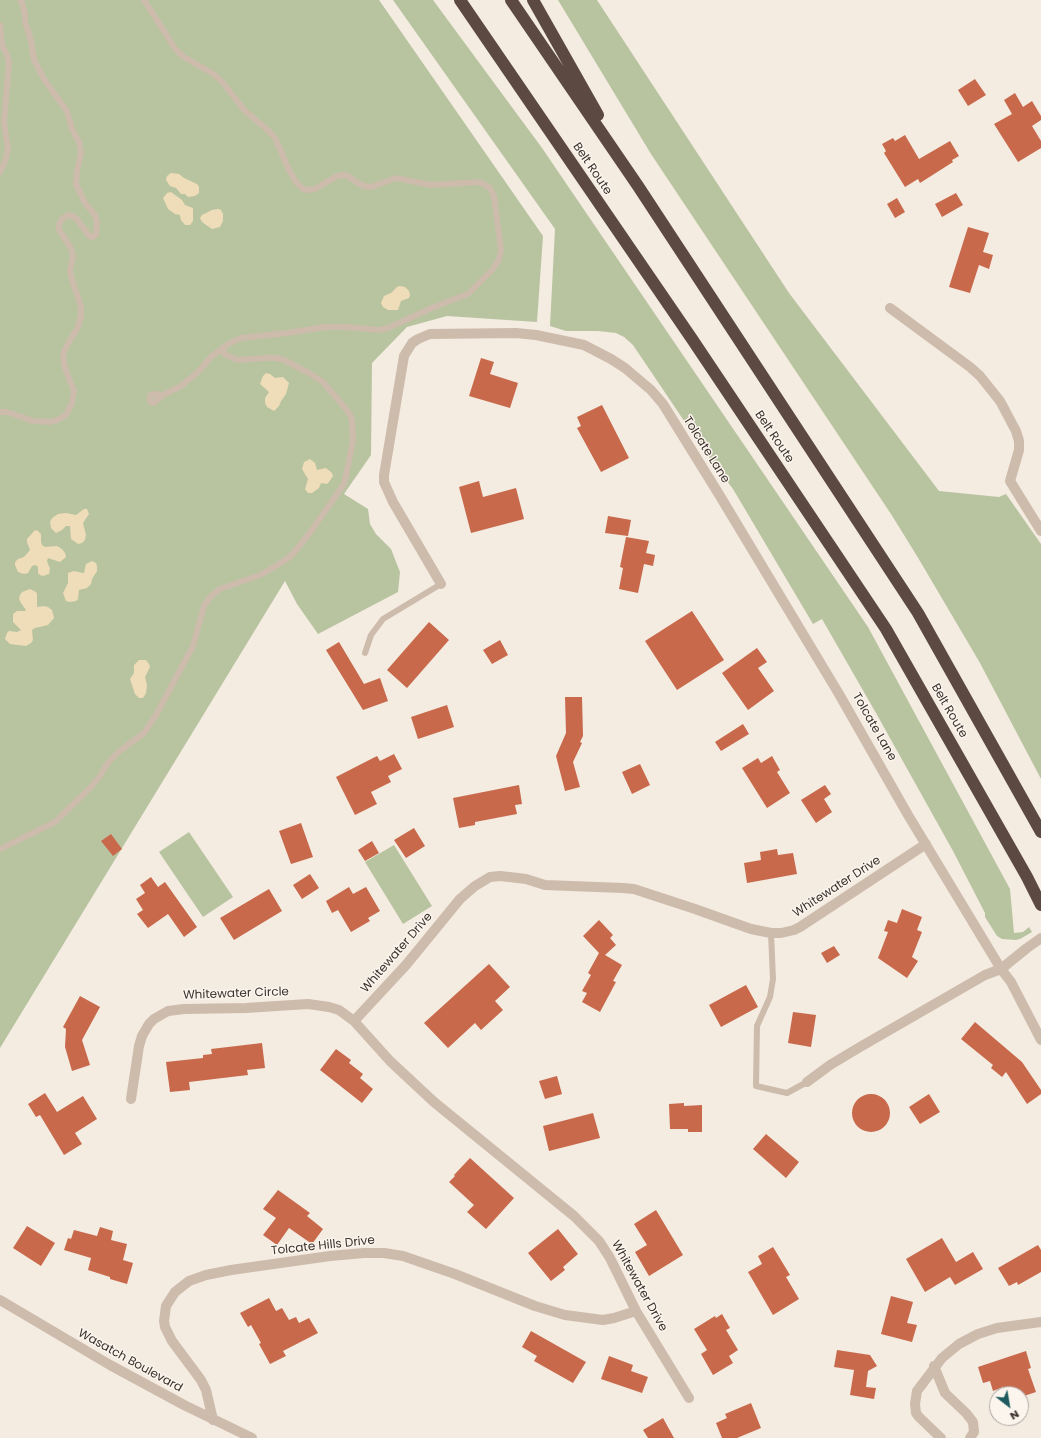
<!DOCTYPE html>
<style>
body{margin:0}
#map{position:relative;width:1041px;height:1438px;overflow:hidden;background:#f4ebe1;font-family:Poppins,sans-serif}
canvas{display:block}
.north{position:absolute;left:989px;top:1386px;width:40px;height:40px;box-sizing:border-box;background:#fbf5ee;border:1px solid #aea6a0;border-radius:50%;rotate:149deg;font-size:11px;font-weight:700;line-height:16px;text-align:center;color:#3b302b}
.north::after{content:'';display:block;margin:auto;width:14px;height:18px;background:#1f5a5e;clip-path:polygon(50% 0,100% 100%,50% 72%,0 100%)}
</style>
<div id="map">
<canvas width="1041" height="1438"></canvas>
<div class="north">N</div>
</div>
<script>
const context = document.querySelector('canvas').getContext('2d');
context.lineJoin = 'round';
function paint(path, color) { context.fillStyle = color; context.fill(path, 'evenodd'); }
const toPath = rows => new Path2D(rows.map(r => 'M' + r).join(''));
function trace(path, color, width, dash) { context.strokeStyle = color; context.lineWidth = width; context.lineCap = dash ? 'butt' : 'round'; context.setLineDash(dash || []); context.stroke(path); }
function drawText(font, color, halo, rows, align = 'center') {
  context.font = font + ' Poppins,sans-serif'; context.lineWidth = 3; context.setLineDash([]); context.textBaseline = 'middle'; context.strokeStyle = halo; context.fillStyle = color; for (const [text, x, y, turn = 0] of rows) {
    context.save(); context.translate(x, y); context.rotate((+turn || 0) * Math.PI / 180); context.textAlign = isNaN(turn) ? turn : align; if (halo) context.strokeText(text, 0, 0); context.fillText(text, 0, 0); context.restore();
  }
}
paint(toPath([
 [0,0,379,0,543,236,537,322,447,316,407,327,372,363,371,455,344,494,368,509,370,524,376,534,391,549,400,572,398,592,318,634,297,604,285,581,0,1048],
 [393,0,433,0,542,148,868,627,1010,889,1014,933,1023,932,1029,927,1032,932,1020,939,1016,940,1002,939,997,936,985,917,985,913,953,851,876,713,822,619,813,624,733,489,705,452,633,345,624,337,616,333,598,331,566,331,550,326,555,229],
 [558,0,597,0,789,293,939,491,999,497,1006,494,1041,544,1041,779,980,663,917,556,891,514,651,154],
 [189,832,233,897,203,917,159,852],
 [394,845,432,906,403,924,365,862]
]), '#b8c4a0');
paint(toPath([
 [171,173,179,174,184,178,197,184,199,187,199,193,195,196,188,197,185,194,181,194,176,188,170,186,166,180,167,176],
 [171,192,182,200,185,205,193,208,193,221,190,225,185,225,181,220,180,215,175,214,168,209,163,198,167,193],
 [218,209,221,210,223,214,223,221,220,227,212,229,202,222,200,218,202,215,212,210],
 [400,286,405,287,409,291,410,295,409,298,401,301,398,310,388,310,383,307,381,303,384,296,391,293,397,287],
 [266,373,270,374,275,378,283,377,289,383,286,394,281,401,279,406,274,411,267,407,265,403,265,398,269,392,260,384,263,376],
 [310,459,315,463,317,470,326,468,332,473,333,476,329,482,327,484,321,483,319,488,312,493,308,493,305,489,308,479,302,469,304,462],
 [84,509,87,509,89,514,83,523,86,535,85,540,82,543,78,544,71,539,70,526,66,526,62,530,56,533,51,528,50,522,52,518,58,514,66,513,76,515],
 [35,530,38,531,41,534,41,542,42,545,45,547,57,546,62,549,65,553,66,557,60,562,48,558,47,561,50,569,49,574,43,576,40,575,38,573,38,567,36,565,32,566,28,573,24,574,18,572,15,565,15,562,18,559,24,557,30,550,27,542,27,539],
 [92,561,96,563,97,566,97,571,92,579,91,584,87,588,79,590,78,599,76,601,70,602,66,601,63,593,68,583,68,573,74,571,83,573,84,573,86,564],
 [30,589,36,592,37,594,37,607,44,606,48,607,52,610,54,618,48,625,35,628,32,630,33,640,31,643,26,646,10,644,5,639,7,633,9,631,17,632,21,630,13,622,13,614,17,611,25,611,26,610,21,603,19,599,20,595,22,592],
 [139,660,146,660,149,664,150,667,145,677,147,685,146,693,143,698,139,698,135,694,130,679,134,673,134,665]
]), '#efdcb8');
paint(toPath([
 [975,79,986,95,968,106,958,90],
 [1015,93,1023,107,1032,101,1041,116,1041,120,1032,126,1041,141,1041,148,1018,162,994,124,1012,114,1004,100],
 [905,135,919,159,950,141,959,156,952,160,953,162,920,183,918,179,905,187,884,153,886,151,882,144,893,138,895,141],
 [956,193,963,205,942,217,935,204],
 [897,198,905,212,895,218,887,204],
 [968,227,989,233,983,252,993,255,989,269,979,265,970,293,949,287],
 [481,358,494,362,490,374,518,383,510,408,469,396],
 [602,405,629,458,601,472,577,428,581,426,577,417],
 [479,481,483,497,516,488,524,519,471,533,459,487],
 [608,516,631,520,628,536,605,533],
 [626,537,649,541,646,553,655,555,653,566,644,564,638,593,619,589,623,568,620,567],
 [692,611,724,660,677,690,645,641],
 [429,622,449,640,407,688,387,670],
 [500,640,508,655,492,664,483,650],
 [339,642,364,684,380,678,388,701,363,710,326,650],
 [757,648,767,662,758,668,774,691,748,710,722,673],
 [565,697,582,697,583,736,580,742,582,743,573,762,580,787,565,791,556,756,566,733],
 [447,705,454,727,418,739,411,717],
 [743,724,749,734,721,751,715,742],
 [394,754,402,769,388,776,391,782,371,792,377,804,355,815,336,777,377,756,380,761],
 [772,756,780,770,777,772,790,793,767,808,742,768,758,758,761,763],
 [640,764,650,785,632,794,622,772],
 [519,785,522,804,515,805,517,814,475,822,475,825,459,828,453,798],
 [825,785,831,794,824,799,832,812,816,823,801,800],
 [301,823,313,857,291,864,279,831],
 [414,828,425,846,406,858,394,840],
 [111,834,122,849,113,856,101,841],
 [372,841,379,853,365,861,358,850],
 [777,849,778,855,793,853,797,874,747,883,744,863,761,860,760,852],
 [310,874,319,888,302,899,293,885],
 [151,877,158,887,165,882,197,927,184,937,168,914,148,928,137,914,143,910,136,899,145,893,140,885],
 [349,887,353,894,366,887,380,911,368,918,370,921,351,932,338,910,332,913,326,901],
 [269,889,282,911,234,940,220,918],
 [902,909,922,917,917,930,922,932,912,957,918,961,907,978,878,958,888,932,884,931,888,920,897,923],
 [599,920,613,935,610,938,616,945,605,955,622,965,613,981,616,982,600,1012,582,1002,587,993,582,991,591,975,588,973,599,953,583,936],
 [834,946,840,955,827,963,821,953],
 [489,964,510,987,495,1001,503,1010,481,1030,475,1023,448,1048,424,1023],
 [746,985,758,1007,721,1027,709,1005],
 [80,996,100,1007,82,1040,90,1065,72,1071,65,1047,66,1029,63,1027],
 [793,1012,816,1015,811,1047,788,1043],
 [975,1022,1022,1062,1041,1090,1041,1094,1027,1104,1006,1072,1002,1077,991,1068,993,1065,961,1039],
 [262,1043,265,1068,247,1070,248,1075,189,1082,190,1090,170,1092,166,1062,203,1058,203,1055,212,1054,211,1049],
 [336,1049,351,1060,349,1063,363,1074,360,1078,373,1089,362,1103,320,1070],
 [557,1076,562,1094,545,1099,539,1081],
 [45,1093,57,1112,83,1096,97,1119,75,1133,82,1144,64,1155,40,1115,36,1117,28,1104],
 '852 1113a19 19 0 1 1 38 0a19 19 0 1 1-38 0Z',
 [929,1094,940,1112,920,1124,909,1107],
 [684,1103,684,1106,702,1105,702,1132,688,1132,688,1129,670,1129,669,1104],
 [593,1113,600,1138,549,1151,543,1126],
 [766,1134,799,1162,786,1178,753,1149],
 [470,1158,514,1198,486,1229,467,1212,474,1205,449,1182,455,1176,454,1175],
 [278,1190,310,1213,307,1216,323,1229,312,1244,289,1228,277,1245,263,1235,276,1218,263,1209],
 [656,1210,683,1255,649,1276,635,1252,647,1245,634,1224],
 [27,1226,55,1243,41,1266,13,1248],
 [100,1227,113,1231,111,1240,127,1244,123,1260,133,1263,127,1284,110,1279,110,1277,88,1270,91,1258,64,1250,68,1238,71,1239,74,1230,97,1236],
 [558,1229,578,1254,563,1267,565,1270,551,1281,528,1253],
 [942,1238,956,1262,973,1252,983,1269,955,1285,950,1277,925,1292,906,1259],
 [1038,1245,1041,1250,1041,1272,1018,1285,1017,1282,1009,1286,998,1268],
 [773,1247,790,1275,786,1277,799,1299,773,1315,748,1272,762,1264,758,1256],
 [891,1296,913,1302,907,1323,917,1325,912,1342,881,1334],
 [269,1298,276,1311,282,1308,289,1320,296,1317,299,1323,309,1318,318,1333,283,1351,286,1356,270,1364,259,1344,261,1343,251,1325,248,1327,240,1313],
 [722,1314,730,1328,726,1330,738,1350,729,1356,733,1363,713,1375,701,1354,707,1350,694,1329,715,1316,716,1318],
 [531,1331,586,1362,573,1383,534,1361,537,1356,522,1347],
 [837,1350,870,1355,877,1366,868,1371,866,1387,876,1388,874,1399,850,1395,854,1370,834,1367],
 [1026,1351,1031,1368,1028,1369,1036,1392,1021,1397,1021,1394,1006,1394,1003,1387,993,1391,990,1381,983,1383,978,1367],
 [609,1356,633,1365,631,1371,648,1377,642,1393,601,1379],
 [751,1403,761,1428,737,1438,722,1438,716,1423,727,1418,725,1414],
 [663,1418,674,1438,648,1438,643,1430]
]), '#c8694b');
trace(toPath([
 [144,0,176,50,184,57,215,75,224,84,245,111,269,131,275,138,290,172,296,182,303,189,309,190,315,189,337,176,344,175,348,176,356,182,364,186,371,187,396,178,431,185,480,182,490,188,494,196,501,250,499,259,493,269,468,294,434,307,388,328,379,330,347,327,325,327,287,333,241,338,230,343,212,356,198,372,181,386,163,395,153,394,150,395,150,401,152,403,154,403,163,395],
 [0,25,2,45,7,55,9,63,4,122,8,150,5,161,0,172],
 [0,412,7,412,33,421,50,422,57,420,66,415,72,403,74,391,65,368,63,357,65,349,78,327,81,316,81,306,72,280,70,270,73,256,71,248,59,230,59,224,62,219,68,215,73,216,77,219,89,236,93,237,96,235,97,222,95,215,85,203,76,184,77,171,81,153,79,142,72,129,67,111,45,81,34,60,31,41,25,22,25,14,22,3,20,0],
 [365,653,371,635,383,619,441,584],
 [0,849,55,822,92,786,100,776,107,764,117,753,144,733,156,715,193,646,204,606,211,596,220,589,260,575,276,566,291,556,309,534,344,484,346,476,353,440,352,422,351,416,346,409,323,382,309,373,284,360,276,358,266,358,238,360,226,355,221,349],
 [771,933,773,979,770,997,757,1026,756,1086,787,1093,807,1082]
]), '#cdbbac', 6);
trace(toPath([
 [890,308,970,367,980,376,1000,401,1016,431,1019,441,1019,450,1010,481,1041,531],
 [441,584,393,502,384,482,384,475,404,356,412,343,418,339,430,334,516,333,536,335,584,345,611,359,625,368,651,390,663,404,720,496,839,694,908,815,1001,969,1011,982,1041,1040],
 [354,1021,406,965,460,899,475,886,490,877,500,876,509,877,526,879,545,885,623,888,634,889,695,909,751,929,771,933,781,933,794,930,800,927,926,844],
 [807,1082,830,1065,860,1047,985,975,1001,969,1027,948,1041,938],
 [131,1099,139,1046,142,1036,149,1024,154,1019,168,1011,184,1009,246,1008,308,1004,329,1007,339,1010,354,1021,390,1061,434,1102,574,1216,599,1241,610,1258,636,1311,689,1398],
 [934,1366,945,1393,966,1413,973,1422,974,1432,970,1438],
 [213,1420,206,1390,201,1380,172,1341,165,1327,164,1321,166,1306,175,1292,189,1281,206,1275,231,1270,330,1256,364,1253,384,1253,403,1256,455,1274,535,1306,565,1315,603,1320,614,1318,636,1311],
 [941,1438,919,1417,916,1413,915,1404,917,1391,942,1358,959,1344,978,1334,997,1328,1041,1322]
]), '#cdbbac', 10);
trace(toPath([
 [0,1300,110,1365,184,1405,252,1438]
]), '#cdbbac', 10);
trace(toPath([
 [460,0,692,339,886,629,1027,877,1041,905],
 [511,0,638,186,918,613,1041,832],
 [533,0,598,115]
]), '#5c4a42', 12);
drawText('12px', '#3b302b', '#fbf5ee', [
 ["Belt Route",592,169,56],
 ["Belt Route",774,437,56],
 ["Tolcate Lane",706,450,58],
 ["Belt Route",949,711,60],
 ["Tolcate Lane",874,727,60],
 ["Whitewater Drive",837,887,-33],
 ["Whitewater Drive",397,953,-49],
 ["Whitewater Circle",236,994,-2],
 ["Tolcate Hills Drive",323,1246,-6],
 ["Whitewater Drive",639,1286,61],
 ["Wasatch Boulevard",130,1361,29]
]);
</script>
